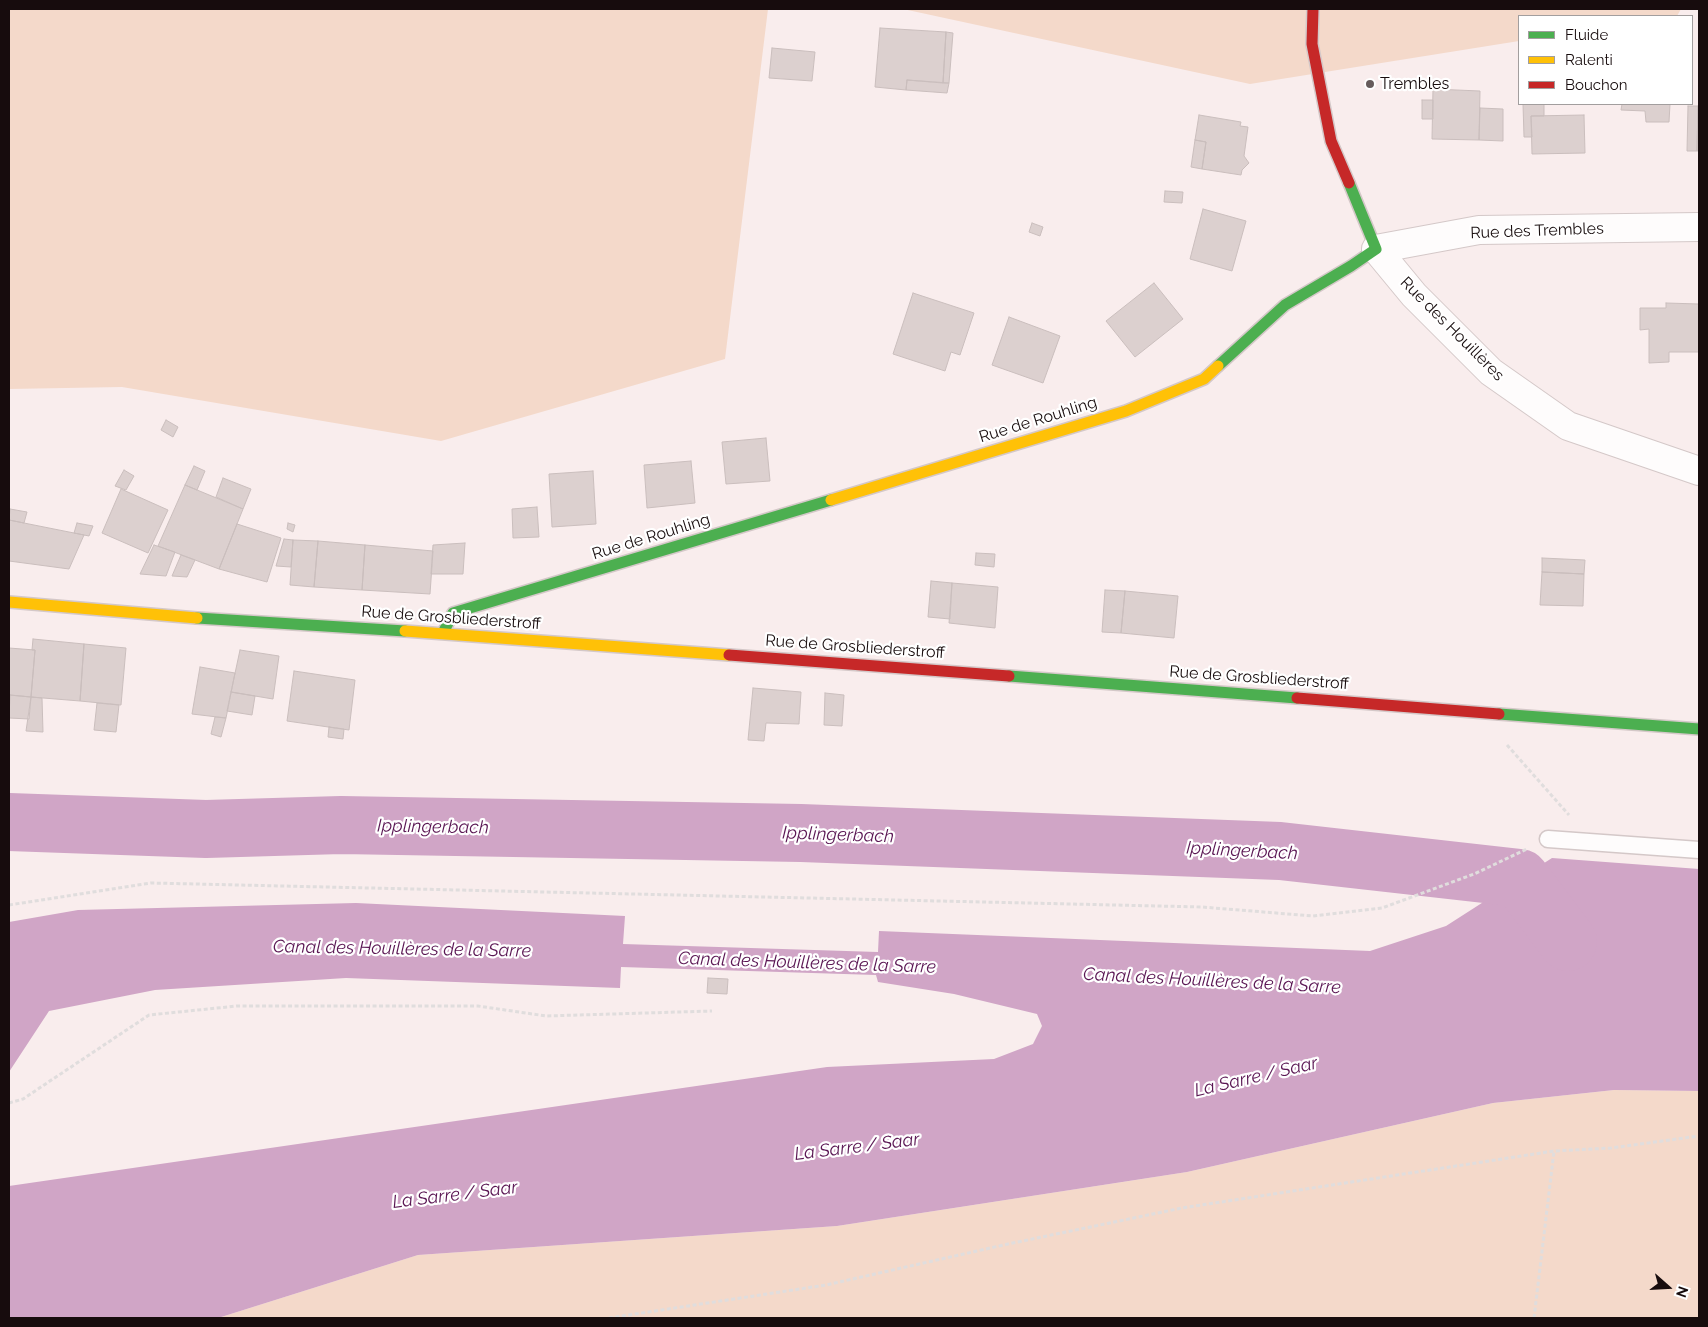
<!DOCTYPE html>
<meta charset="utf-8">
<style>
body{margin:0}
#map{position:relative;width:1708px;height:1327px;overflow:hidden;background:#f9eded;font-family:Raleway,sans-serif}
canvas{display:block}
.frame{position:absolute;inset:0;border:10px solid #170c0d;pointer-events:none}
.legend{position:absolute;left:1518px;top:15px;width:175px;height:90px;box-sizing:border-box;background:#fff;border:1px solid #a29e9e;margin:0;padding:6px 9px;list-style:none;font-size:15px;color:#170c0d}
.legend li{display:flex;align-items:center;gap:10px;height:25px}
.legend b{width:25px;border:1px solid #a29e9e}
.north{position:absolute;left:1643px;top:1262px;width:50px;height:50px;-webkit-text-stroke:4px #fff;paint-order:stroke;rotate:109deg;font-size:14px;font-weight:700;line-height:20px;text-align:center;color:#170c0d}
.north::after{content:'';display:block;margin:auto;width:18px;height:22px;background:#170c0d;clip-path:polygon(50% 0,100% 100%,50% 72%,0 100%)}
</style>
<div id="map">
<canvas width="1708" height="1327"></canvas>
<div class="frame"></div>
<ul class="legend">
<li><b style="height:6px;background:#4caf50"></b>Fluide</li>
<li><b style="height:6px;background:#ffc107"></b>Ralenti</li>
<li><b style="height:6px;background:#c62828"></b>Bouchon</li>
</ul>
<div class="north">N</div>
</div>
<script>
const context = document.querySelector('canvas').getContext('2d');
context.lineJoin = 'round';
function paint(path, color) { context.fillStyle = color; context.fill(path, 'evenodd'); }
const toPath = rows => new Path2D(rows.map(r => 'M' + r).join(''));
function trace(path, color, width, dash) { context.strokeStyle = color; context.lineWidth = width; context.lineCap = dash ? 'butt' : 'round'; context.setLineDash(dash || []); context.stroke(path); }
function drawText(font, color, halo, rows, align = 'center') {
  context.font = font + ' Raleway,sans-serif'; context.lineWidth = 4.5; context.setLineDash([]); context.textBaseline = 'middle'; context.strokeStyle = halo; context.fillStyle = color; for (const [text, x, y, turn = 0] of rows) {
    context.save(); context.translate(x, y); context.rotate((+turn || 0) * Math.PI / 180); context.textAlign = isNaN(turn) ? turn : align; if (halo) context.strokeText(text, 0, 0); context.fillText(text, 0, 0); context.restore();
  }
}
paint(toPath([
 [9,9,768,9,725,359,441,441,122,387,9,389],
 [903,9,1681,9,1677,16,1519,16,1519,41,1250,84],
 [1614,1090,1699,1091,1699,1318,218,1318,418,1255,837,1226,1187,1172,1493,1103]
]), '#f4d9ca');
paint(toPath([
 [1552,858,1699,869,1699,1091,1614,1090,1493,1103,1187,1172,837,1226,418,1255,218,1318,9,1318,9,1186,827,1067,994,1059,1033,1044,1042,1026,1037,1014,954,994,878,982,876,975,621,967,620,988,346,978,155,990,49,1011,9,1072,9,922,78,910,356,903,625,916,623,944,878,952,879,931,1370,951,1446,926]
]), '#d0a5c6');
trace(toPath([
 [9,822,206,829,341,825,801,833,1280,851,1520,878,1568,942]
]), '#d0a5c6', 58);
const building = toPath([
 [880,28,946,32,943,83,907,80,906,90,875,87,880,28],
 [946,32,953,33,949,83,943,83,946,32],
 [772,48,815,52,812,81,769,78,772,48],
 [907,80,949,83,947,93,906,90,907,80],
 [1433,89,1480,91,1479,140,1432,139,1433,89],
 [1422,100,1433,100,1433,119,1422,119,1422,100],
 [1523,104,1544,104,1544,116,1531,116,1532,137,1524,137,1523,104],
 [1622,104,1670,104,1669,122,1646,122,1645,111,1621,110,1622,104],
 [1688,106,1698,106,1697,151,1687,151,1688,106],
 [1698,106,1699,106,1699,151,1697,151,1698,106],
 [1480,108,1503,109,1503,141,1479,140,1480,108],
 [1199,115,1241,122,1240,126,1248,127,1244,156,1249,163,1242,170,1241,175,1202,169,1206,142,1195,140,1199,115],
 [1584,115,1585,153,1532,154,1531,116,1584,115],
 [1195,140,1206,142,1202,169,1191,167,1195,140],
 [1165,191,1183,192,1182,203,1164,202,1165,191],
 [1203,209,1246,221,1232,271,1190,259,1203,209],
 [1032,223,1043,227,1040,236,1029,232,1032,223],
 [1154,283,1183,319,1135,357,1106,321,1154,283],
 [913,293,974,313,960,355,951,352,945,371,893,354,913,293],
 [1666,303,1699,304,1699,352,1669,352,1669,362,1649,363,1649,329,1640,330,1640,308,1666,308,1666,303],
 [1009,317,1060,336,1043,383,992,365,1009,317],
 [166,420,178,427,173,437,161,430,166,420],
 [766,438,770,481,726,484,722,442,766,438],
 [691,461,695,503,647,508,644,465,691,461],
 [194,466,205,471,197,490,185,485,194,466],
 [124,470,134,476,126,490,115,486,124,470],
 [593,471,596,524,552,527,549,474,593,471],
 [223,478,251,489,243,509,216,497,223,478],
 [185,485,243,509,219,569,158,546,185,485],
 [121,489,168,510,148,553,102,533,121,489],
 [537,507,539,537,513,538,512,509,537,507],
 [10,509,27,512,24,523,9,520,10,509],
 [9,520,84,535,69,569,9,561,9,520],
 [77,523,93,526,89,536,74,533,77,523],
 [288,523,295,525,293,532,287,529,288,523],
 [237,524,281,538,267,582,219,569,237,524],
 [284,539,293,540,291,567,276,566,284,539],
 [293,540,318,541,314,587,290,585,293,540],
 [318,541,365,545,362,590,314,587,318,541],
 [465,543,463,574,431,574,433,545,465,543],
 [154,545,175,552,166,576,140,574,154,545],
 [365,545,433,551,430,594,362,590,365,545],
 [976,553,995,554,994,567,975,565,976,553],
 [181,555,195,560,187,577,172,576,181,555],
 [1542,558,1585,560,1584,574,1542,572,1542,558],
 [1542,572,1584,574,1583,606,1540,605,1542,572],
 [931,581,952,583,950,619,928,617,931,581],
 [952,583,998,587,995,628,949,623,952,583],
 [1105,590,1125,591,1121,633,1102,632,1105,590],
 [1125,591,1178,596,1174,638,1121,633,1125,591],
 [33,639,84,644,80,701,31,697,35,650,32,650,33,639],
 [84,644,126,648,121,705,80,701,84,644],
 [9,648,35,650,31,697,9,695,9,648],
 [240,650,279,656,273,699,231,692,240,650],
 [200,667,235,673,226,718,192,714,200,667],
 [294,671,355,680,349,730,287,721,294,671],
 [753,688,801,692,799,724,766,723,764,741,748,740,753,688],
 [231,692,255,696,252,715,227,711,231,692],
 [825,693,844,695,842,726,824,725,825,693],
 [10,695,31,697,29,719,9,718,10,695],
 [31,697,42,698,43,732,26,731,31,697],
 [97,703,119,705,116,732,94,730,97,703],
 [215,717,226,718,221,737,211,734,215,717],
 [329,727,344,729,343,739,328,737,329,727],
 [708,978,728,979,727,994,707,993,708,978]
]);
paint(building, '#dcd0cf');
trace(building, '#cabebd', 1);
const lane = toPath([
 [1548,839,1699,850]
]);
const street = toPath([
 [1699,227,1479,230,1376,249,1414,295,1491,372,1568,426,1699,471]
]);
const fast = toPath([
 [1218,366,1285,305,1351,266,1376,249,1349,183],
 [197,618,405,631],
 [443,633,453,613,831,500],
 [1009,676,1297,698],
 [1499,714,1699,729]
]);
const slow = toPath([
 [831,500,1126,411,1204,379,1218,366],
 [9,602,197,618],
 [405,631,729,655]
]);
const jam = toPath([
 [1313,9,1312,44,1331,141,1349,183],
 [729,655,1009,676],
 [1297,698,1499,714]
]);
trace(lane, '#d4c8c8', 19);
trace(street, '#d4c8c8', 30);
trace(fast, '#d4c8c8', 14);
trace(slow, '#d4c8c8', 14);
trace(jam, '#d4c8c8', 14);
trace(toPath([
 [1507,745,1569,815],
 [9,905,151,883,1202,907,1313,916,1382,908,1474,874,1527,849],
 [9,1103,23,1099,149,1015,237,1006,478,1006,546,1016,712,1011],
 [609,1318,826,1285,1008,1244,1182,1208,1554,1151,1611,1148,1699,1136],
 [1534,1318,1554,1151]
]), '#e0dddd', 3, [4, 2.5]);
trace(lane, '#fefcfc', 16);
trace(street, '#fefcfc', 28);
trace(fast, '#4caf50', 11);
trace(slow, '#ffc107', 11);
trace(jam, '#c62828', 11);
for (const [x, y, r, color] of [
 [1370,84,5,"#665b5b"]
]) { const dot = new Path2D(); dot.arc(x, y, r, 0, 2 * Math.PI); context.fillStyle = color; context.fill(dot); trace(dot, '#fff', 2); }
drawText('16px', '#170c0d', '#fff', [
 ["Trembles",1380,84]
], 'left');
drawText('16px', '#170c0d', '#fff', [
 ["Rue des Trembles",1537,231,-2],
 ["Rue des Houillères",1452,329,45],
 ["Rue de Rouhling",1038,420,-17],
 ["Rue de Rouhling",651,537,-17],
 ["Rue de Grosbliederstroff",451,618,4],
 ["Rue de Grosbliederstroff",855,647,4],
 ["Rue de Grosbliederstroff",1259,678,4]
]);
drawText('italic 18px', '#5a1653', '#fff', [
 ["Ipplingerbach",433,827,1],
 ["Ipplingerbach",838,835,2],
 ["Ipplingerbach",1242,851,3],
 ["Canal des Houillères de la Sarre",402,949,1],
 ["Canal des Houillères de la Sarre",807,963,2],
 ["Canal des Houillères de la Sarre",1212,981,3],
 ["La Sarre / Saar",1256,1077,-13],
 ["La Sarre / Saar",857,1147,-7],
 ["La Sarre / Saar",455,1195,-7]
]);
</script>
